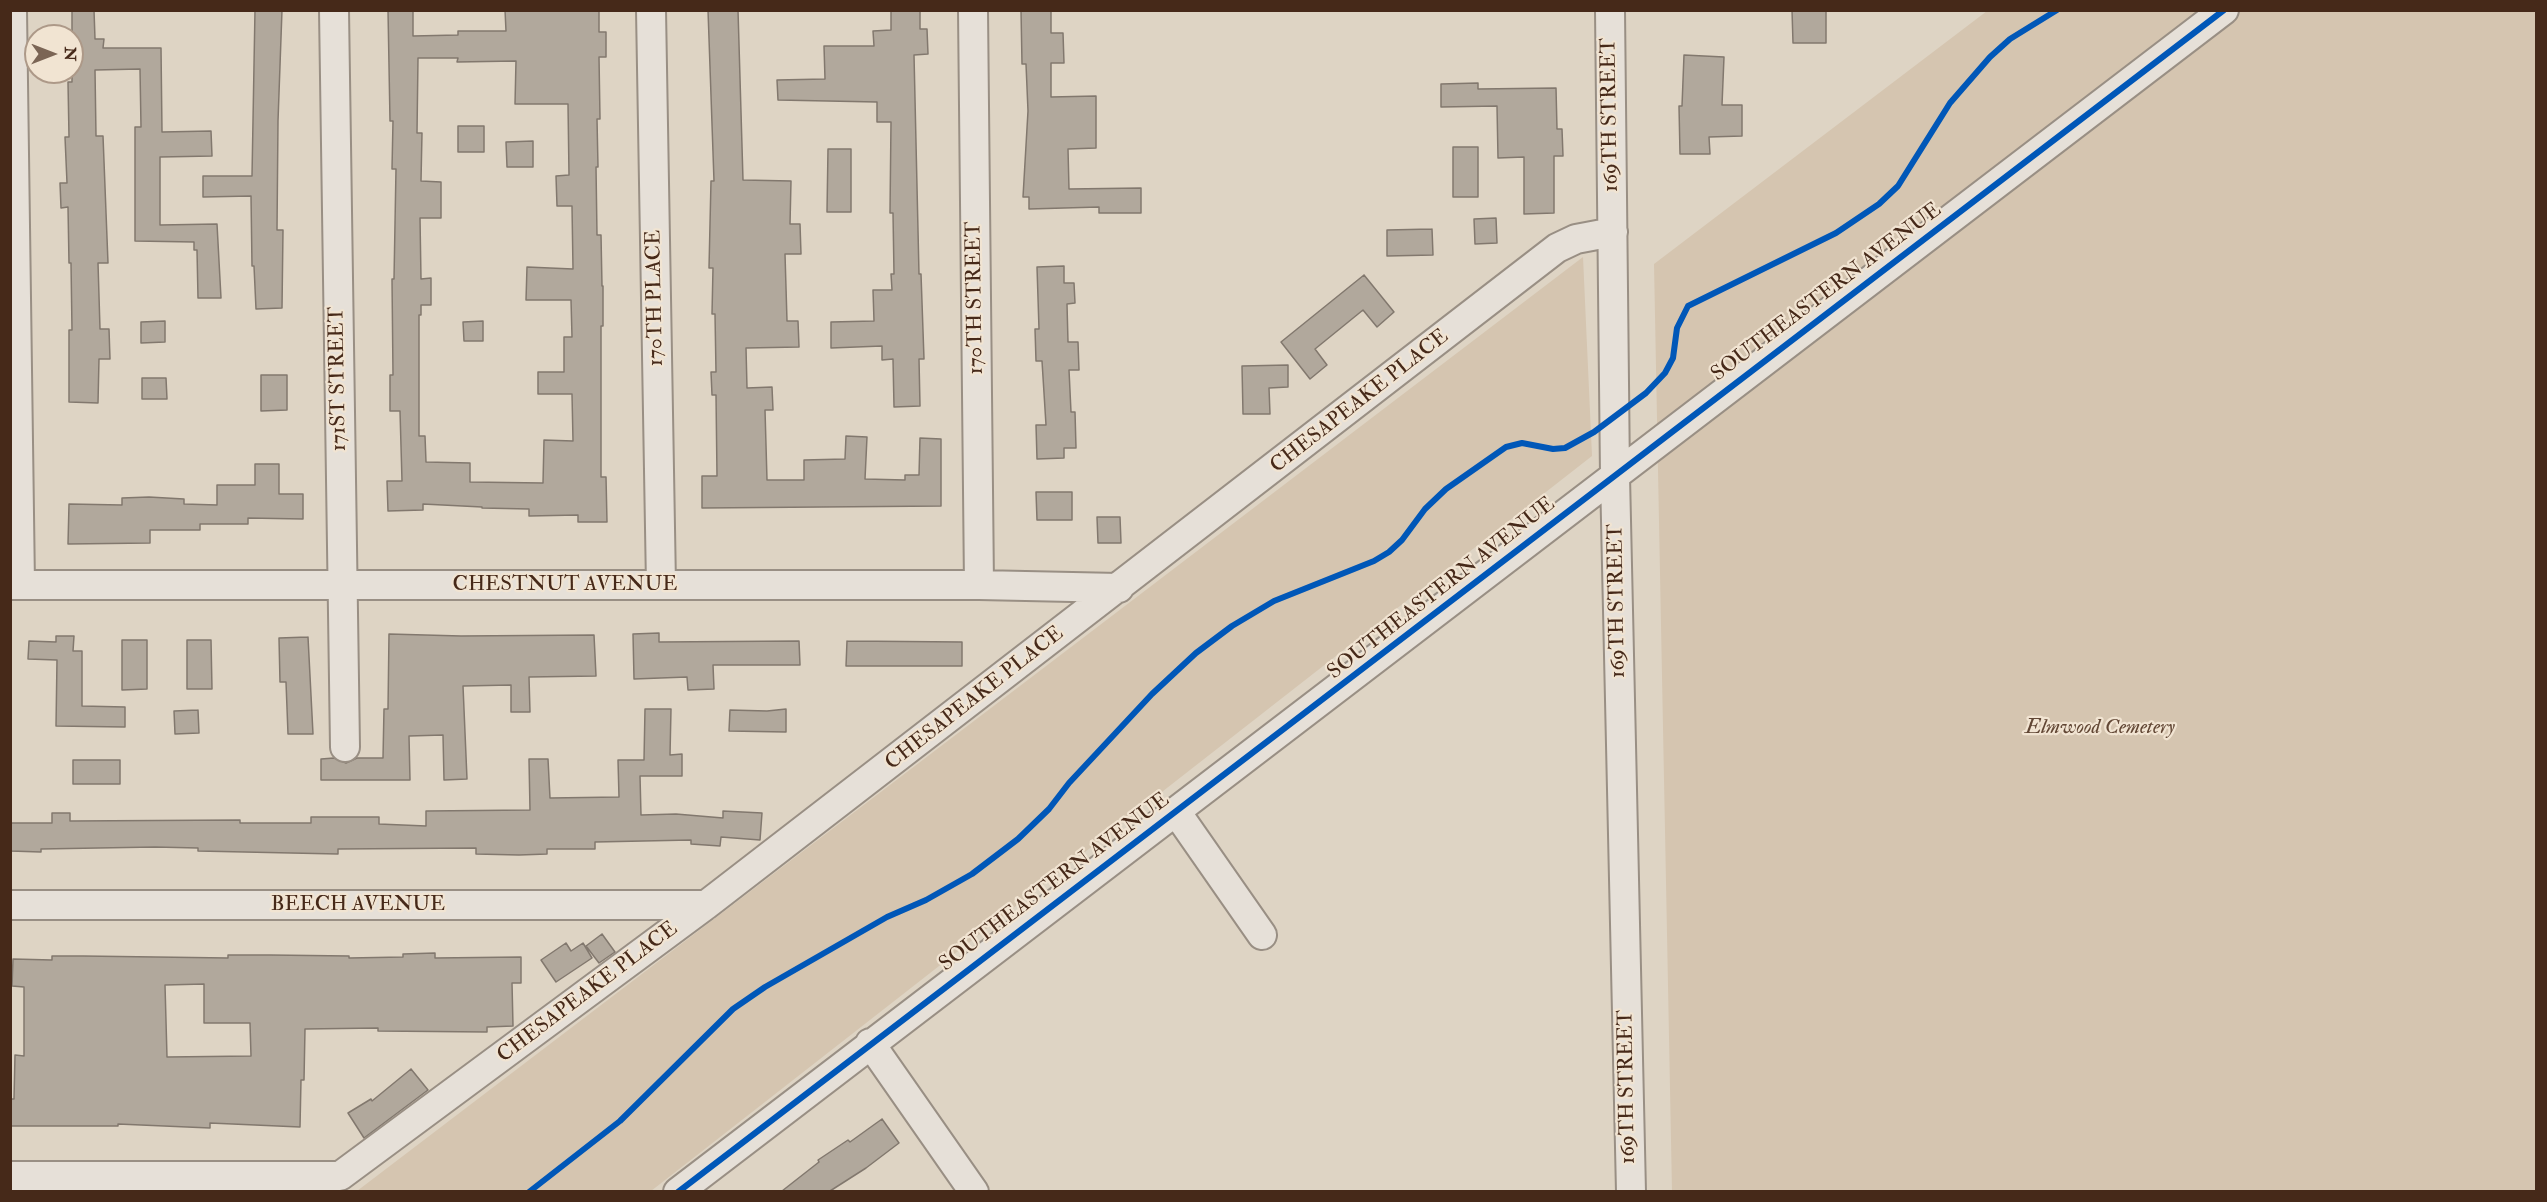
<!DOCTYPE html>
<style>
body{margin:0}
#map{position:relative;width:2547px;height:1202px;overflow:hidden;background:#ded4c4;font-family:"IM FELL Double Pica",serif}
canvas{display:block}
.frame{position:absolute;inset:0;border:12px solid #462919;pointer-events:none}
.north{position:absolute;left:24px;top:24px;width:60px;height:60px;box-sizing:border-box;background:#f1e4d2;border:2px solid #ad9988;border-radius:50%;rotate:90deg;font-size:16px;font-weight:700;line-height:24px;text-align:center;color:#462919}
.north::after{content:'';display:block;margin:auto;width:21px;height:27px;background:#7b6555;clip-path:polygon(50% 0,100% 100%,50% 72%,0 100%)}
</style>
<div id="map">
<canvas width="2547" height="1202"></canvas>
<div class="frame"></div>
<div class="north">N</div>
</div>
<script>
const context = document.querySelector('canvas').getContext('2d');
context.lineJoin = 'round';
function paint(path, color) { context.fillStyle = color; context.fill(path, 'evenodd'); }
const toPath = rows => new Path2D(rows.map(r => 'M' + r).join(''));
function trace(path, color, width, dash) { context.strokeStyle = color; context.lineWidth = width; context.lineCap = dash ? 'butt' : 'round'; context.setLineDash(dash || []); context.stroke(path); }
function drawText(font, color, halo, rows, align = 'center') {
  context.font = font + ' "IM FELL Double Pica",serif'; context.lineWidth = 4.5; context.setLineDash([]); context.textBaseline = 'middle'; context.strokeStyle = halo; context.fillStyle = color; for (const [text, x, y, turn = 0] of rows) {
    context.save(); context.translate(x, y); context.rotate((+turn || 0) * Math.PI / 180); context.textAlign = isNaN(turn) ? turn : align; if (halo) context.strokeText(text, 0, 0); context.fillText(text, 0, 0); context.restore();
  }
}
paint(toPath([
 [1987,11,2536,11,2536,1191,1672,1191,1654,264],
 [1583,257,1592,456,651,1191,357,1191]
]), '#d5c5b0');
const building = toPath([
 [72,10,94,10,95,39,104,39,103,48,161,48,162,132,211,131,212,156,160,157,160,225,217,224,221,298,198,298,197,250,194,250,194,242,135,241,135,127,141,127,140,69,95,70,96,136,103,136,108,263,98,263,100,329,109,329,110,359,99,359,98,403,69,402,69,330,72,330,71,263,69,263,68,207,61,208,60,183,67,183,65,137,69,137,68,82,72,82,72,10],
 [255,10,282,10,278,121,277,230,283,230,282,308,256,309,254,266,252,266,251,196,203,197,203,176,252,176,255,10],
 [388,10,413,10,413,36,458,35,458,31,506,31,505,10,599,10,599,32,606,32,606,57,599,57,600,119,597,119,598,167,596,167,597,235,601,235,602,286,603,286,603,326,601,326,601,477,606,477,607,522,578,522,578,515,529,516,529,509,482,508,482,507,423,504,423,510,388,511,387,481,402,481,400,411,390,411,390,375,393,375,392,279,394,279,396,169,392,169,393,121,390,121,388,10],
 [418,58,458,58,457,62,516,61,515,104,568,104,569,175,556,176,557,206,572,206,573,269,527,267,526,300,571,300,572,337,564,337,564,372,538,372,538,394,572,394,573,441,544,440,543,483,470,482,470,463,426,462,425,436,419,436,419,315,421,315,421,305,431,305,431,278,421,279,420,218,441,218,441,182,421,181,422,133,417,133,418,58],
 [708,10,738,10,743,180,791,181,790,224,800,224,801,254,785,254,787,321,798,321,799,347,746,348,747,388,772,387,773,410,765,410,767,480,804,480,804,460,845,459,846,436,867,437,865,479,905,480,905,475,919,475,920,438,941,439,941,506,702,508,702,476,717,476,716,395,712,395,711,372,716,372,715,314,712,314,713,268,709,268,711,181,714,181,708,10],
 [891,10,920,10,920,29,927,29,928,54,914,55,919,274,921,274,924,359,919,359,920,406,894,407,893,359,882,360,882,346,831,348,831,322,874,321,873,290,892,290,891,274,894,274,893,213,890,213,891,122,877,122,877,102,778,100,777,80,825,79,824,46,874,46,873,31,891,30,891,10],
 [1021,10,1051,10,1051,33,1063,33,1064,63,1051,63,1051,97,1096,96,1096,148,1068,149,1069,189,1141,188,1141,213,1099,213,1099,207,1029,209,1029,197,1023,197,1028,111,1026,64,1022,64,1021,10],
 [1792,10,1826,10,1826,43,1793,43,1792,10],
 [1684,55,1724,57,1722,105,1742,105,1742,136,1709,137,1710,154,1680,154,1679,106,1682,106,1684,55],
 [1478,83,1478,89,1556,88,1557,129,1562,129,1563,156,1554,156,1554,213,1524,214,1524,157,1498,158,1497,106,1441,107,1441,84,1478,83],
 [458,126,484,126,484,152,458,152,458,126],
 [533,141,533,167,507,167,506,142,533,141],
 [1453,147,1478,147,1478,197,1453,197,1453,147],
 [828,149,851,149,851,212,827,212,828,149],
 [1496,218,1497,243,1475,244,1474,219,1496,218],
 [1432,229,1433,255,1387,256,1387,230,1432,229],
 [1064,266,1064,283,1074,283,1075,303,1067,304,1068,342,1078,342,1079,370,1069,370,1071,412,1075,412,1076,448,1064,448,1064,458,1037,459,1036,425,1046,425,1042,361,1036,361,1035,329,1039,329,1037,267,1064,266],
 [1364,275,1394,312,1377,327,1363,310,1315,349,1327,365,1310,379,1281,342,1364,275],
 [165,321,165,342,141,343,141,322,165,321],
 [483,321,483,341,464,341,463,322,483,321],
 [1288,365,1288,387,1269,388,1270,414,1243,414,1242,366,1288,365],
 [261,375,287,375,287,410,261,411,261,375],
 [142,378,166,378,167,399,142,399,142,378],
 [255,464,279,464,279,494,303,494,303,519,248,518,248,524,200,524,200,530,150,530,150,543,68,544,69,504,122,505,122,498,149,497,184,499,184,504,217,505,217,485,255,485,255,464],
 [1036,492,1072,492,1072,520,1037,520,1036,492],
 [1097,517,1120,517,1121,543,1098,543,1097,517],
 [659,633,659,642,799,641,800,665,713,665,714,689,688,690,687,677,634,679,633,634,659,633],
 [389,634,461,636,594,635,596,676,529,677,530,712,511,712,511,685,463,686,467,779,444,780,443,735,409,736,410,780,321,780,321,759,334,758,346,763,357,758,383,758,384,709,388,709,389,634],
 [56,636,74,636,73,651,82,651,82,706,125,707,125,727,56,726,57,660,28,659,29,641,56,642,56,636],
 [308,637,313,734,288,734,286,682,280,682,279,638,308,637],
 [122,640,147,640,147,689,122,690,122,640],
 [187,640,211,640,212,689,187,689,187,640],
 [847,641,962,642,962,666,846,666,847,641],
 [645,709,671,709,670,755,682,754,682,776,640,776,641,815,676,814,723,818,723,811,762,813,760,840,721,837,720,846,691,844,691,840,595,842,595,849,547,849,547,854,519,855,476,854,476,848,338,849,338,854,198,851,198,848,155,847,41,849,41,852,10,851,10,823,52,823,52,813,70,813,70,821,240,820,240,823,311,823,311,817,379,817,379,824,426,826,426,811,530,810,529,759,548,759,550,798,619,797,618,760,644,760,645,709],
 [786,709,786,732,729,731,730,710,767,711,786,709],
 [198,710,199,733,175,734,174,711,198,710],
 [73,760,120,760,120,784,73,784,73,760],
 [602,934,615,952,599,963,586,946,602,934],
 [566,943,571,951,583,943,592,958,556,982,541,960,566,943],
 [435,953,435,958,521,957,521,983,512,983,513,1026,487,1027,487,1032,378,1031,378,1028,305,1029,304,1080,301,1080,300,1127,210,1123,210,1128,118,1124,118,1126,10,1126,10,1099,14,1099,15,1055,24,1056,24,987,12,986,13,959,52,960,52,956,83,956,228,958,228,955,270,955,349,956,349,958,403,957,403,954,435,953],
 [204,984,204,1023,250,1023,251,1056,167,1057,165,985,204,984],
 [411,1069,428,1090,364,1138,348,1113,371,1099,372,1101,411,1069],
 [882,1119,899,1143,866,1168,830,1191,782,1191,819,1162,818,1160,848,1140,850,1142,882,1119]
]);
paint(building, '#b1a89c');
trace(building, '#82786e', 1.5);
const minor = toPath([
 [12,10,20,585],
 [334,10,345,747],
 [651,10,661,585],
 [973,10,979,585],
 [1610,10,1615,476,1631,1192],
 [10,585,979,585,1119,588],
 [1177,813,1262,935],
 [10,905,706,905],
 [870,1043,974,1192],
 [10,1176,340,1176,706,905,1557,248,1576,239,1613,232],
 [678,1192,2224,10]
]);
trace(minor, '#998f84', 32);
trace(minor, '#e6e0d8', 28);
trace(toPath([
 [529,1192,620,1121,733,1009,765,987,887,917,926,900,972,874,1018,839,1049,809,1069,783,1152,694,1196,653,1232,626,1274,601,1374,561,1389,552,1402,540,1425,509,1446,489,1506,447,1522,443,1553,449,1565,448,1594,432,1646,393,1665,373,1673,358,1677,328,1688,306,1836,233,1879,204,1898,186,1950,103,1990,57,2010,39,2057,10],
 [678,1192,2224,10]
]), '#0057b8', 6);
drawText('21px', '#462919', '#f1e4d2', [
 ["169TH STREET",1611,115,-91],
 ["SOUTHEASTERN AVENUE",1827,293,-37],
 ["170TH PLACE",656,298,-91],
 ["170TH STREET",976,298,-91],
 ["171ST STREET",339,379,-91],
 ["CHESAPEAKE PLACE",1360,402,-38],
 ["CHESTNUT AVENUE",565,585],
 ["SOUTHEASTERN AVENUE",1442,589,-38],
 ["169TH STREET",1618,601,-91],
 ["CHESAPEAKE PLACE",975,699,-38],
 ["SOUTHEASTERN AVENUE",1055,883,-37],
 ["BEECH AVENUE",358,905],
 ["CHESAPEAKE PLACE",588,993,-37],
 ["169TH STREET",1628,1087,-91]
]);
drawText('italic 21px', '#614634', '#f1e4d2', [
 ["Elmwood Cemetery",2100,728]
]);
</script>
